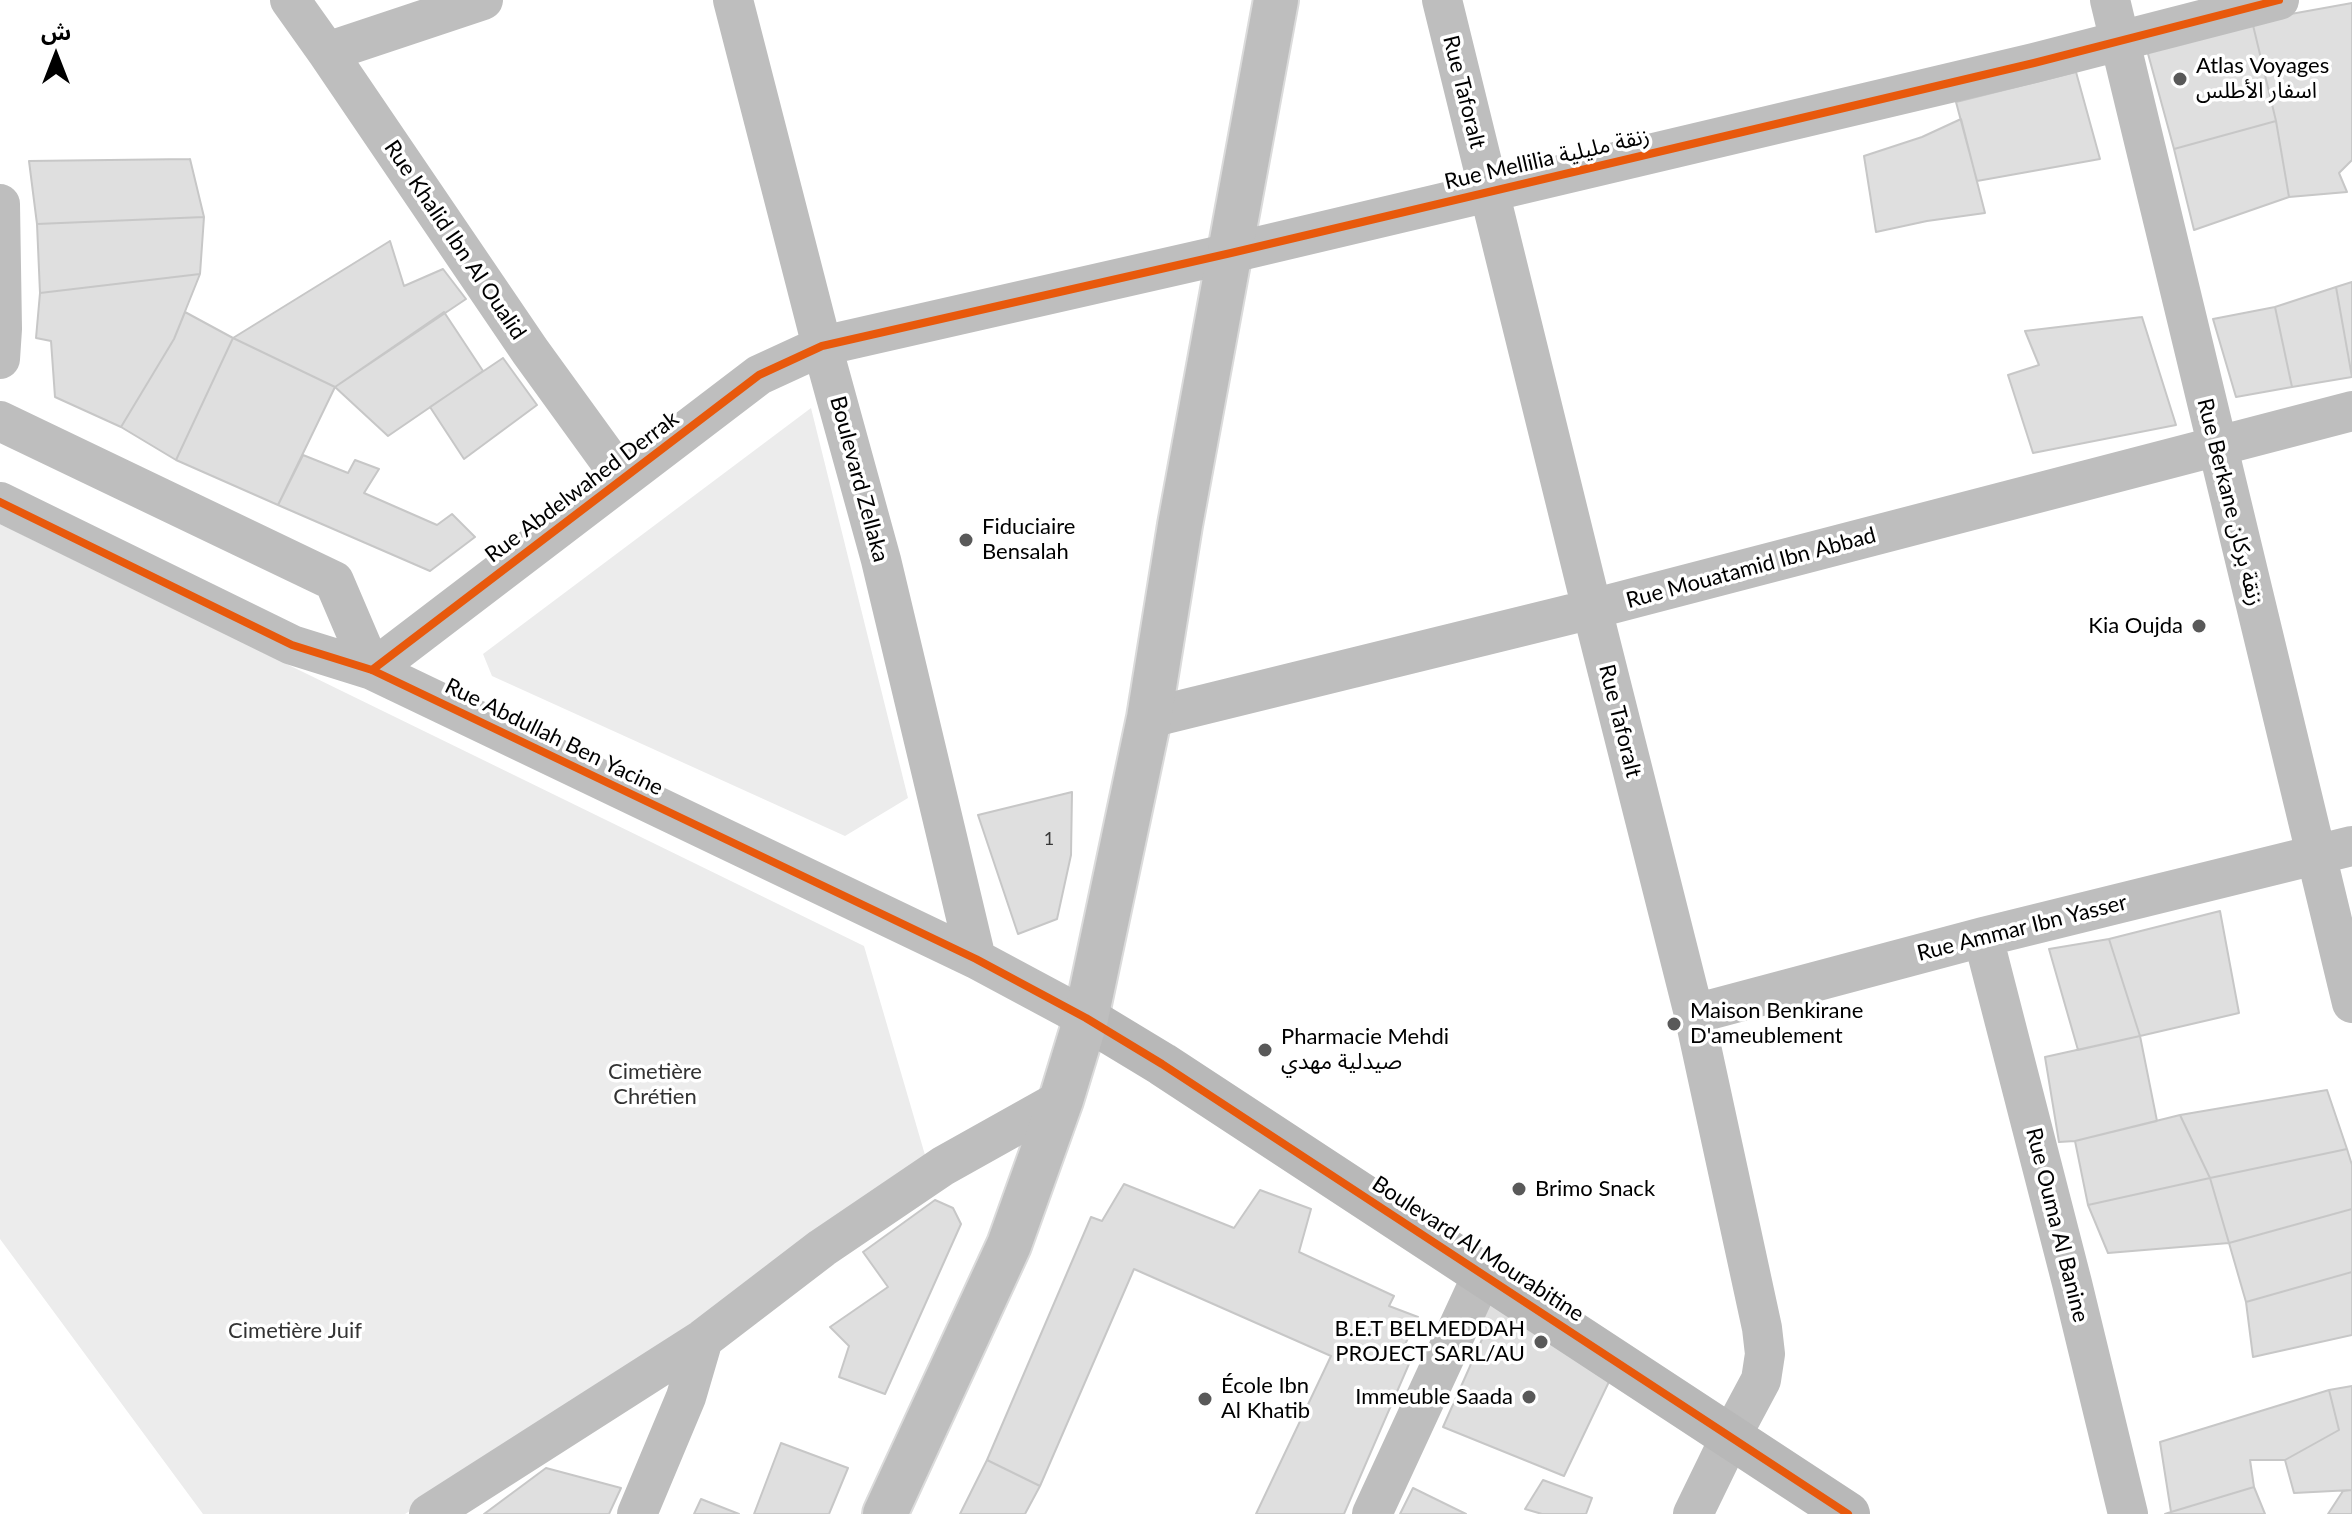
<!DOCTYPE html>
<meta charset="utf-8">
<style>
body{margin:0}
#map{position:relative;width:2352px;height:1514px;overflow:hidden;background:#fff;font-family:Lato,"Noto Sans Arabic",sans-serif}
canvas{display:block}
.north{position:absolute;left:16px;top:16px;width:80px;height:80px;-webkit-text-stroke:6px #fff;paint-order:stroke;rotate:0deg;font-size:22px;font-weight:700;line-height:32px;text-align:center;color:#000}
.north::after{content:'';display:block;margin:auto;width:28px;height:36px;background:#000;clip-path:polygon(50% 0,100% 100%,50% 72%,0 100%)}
</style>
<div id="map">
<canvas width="2352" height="1514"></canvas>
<div class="north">ش</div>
</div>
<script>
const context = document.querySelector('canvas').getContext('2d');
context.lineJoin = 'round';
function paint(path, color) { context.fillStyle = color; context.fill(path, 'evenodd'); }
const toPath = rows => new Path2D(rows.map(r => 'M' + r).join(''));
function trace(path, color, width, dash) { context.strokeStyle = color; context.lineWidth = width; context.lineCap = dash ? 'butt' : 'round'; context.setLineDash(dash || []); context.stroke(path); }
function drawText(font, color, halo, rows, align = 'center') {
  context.font = font + ' Lato,"Noto Sans Arabic",sans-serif'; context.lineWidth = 7; context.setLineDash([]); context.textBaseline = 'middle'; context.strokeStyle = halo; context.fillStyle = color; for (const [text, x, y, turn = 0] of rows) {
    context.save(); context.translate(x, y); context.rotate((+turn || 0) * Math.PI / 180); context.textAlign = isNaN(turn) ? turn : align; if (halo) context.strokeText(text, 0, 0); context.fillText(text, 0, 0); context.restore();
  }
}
paint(toPath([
 [811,408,908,798,845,836,492,676,483,654],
 [0,524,864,946,925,1155,596,1395,405,1514,203,1514,0,1239]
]), '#ececec');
const building = toPath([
 [2352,3,2352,160,2339,173,2347,192,2289,197,2276,121,2252,21,2352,3],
 [2252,21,2276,121,2174,149,2147,50,2252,21],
 [2076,72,2100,159,1977,181,1956,102,2076,72],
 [1961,119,1985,213,1927,221,1876,232,1864,156,1922,137,1961,119],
 [2276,121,2289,197,2194,230,2174,149,2276,121],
 [190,159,204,217,37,224,29,161,190,159],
 [204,217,200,274,40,293,37,224,204,217],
 [390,241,404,286,443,269,466,299,335,387,233,338,390,241],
 [200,274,174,339,121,427,55,397,51,341,36,338,40,293,200,274],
 [2352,282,2352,377,2336,287,2352,282],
 [2336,287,2352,377,2292,387,2275,307,2336,287],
 [2275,307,2292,387,2236,397,2213,319,2275,307],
 [185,312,233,338,176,460,121,427,174,339,185,312],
 [444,312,483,371,388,436,335,387,444,312],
 [2142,317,2176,425,2033,453,2008,375,2039,365,2025,331,2142,317],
 [233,338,335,387,278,505,176,460,233,338],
 [503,358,537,405,464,459,430,407,503,358],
 [303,455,348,473,355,460,379,469,364,493,437,525,452,514,475,537,430,571,278,505,303,455],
 [1072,792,1071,855,1057,919,1018,934,978,815,1072,792],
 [2220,911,2239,1013,2140,1036,2109,939,2220,911],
 [2109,939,2140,1036,2078,1050,2049,949,2109,939],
 [2140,1036,2157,1121,2075,1141,2059,1142,2045,1057,2140,1036],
 [2327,1090,2347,1149,2210,1178,2180,1115,2327,1090],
 [2180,1115,2210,1178,2088,1205,2075,1141,2180,1115],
 [2347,1149,2352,1165,2352,1209,2229,1243,2210,1178,2347,1149],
 [2210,1178,2229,1243,2108,1253,2088,1205,2210,1178],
 [1124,1184,1234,1228,1260,1190,1311,1209,1299,1252,1394,1296,1389,1306,1418,1317,1401,1353,1412,1357,1344,1514,1256,1514,1331,1356,1134,1269,1040,1486,987,1460,1091,1217,1102,1221,1124,1184],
 [935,1200,953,1208,961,1224,885,1394,839,1377,849,1346,830,1327,888,1287,863,1252,935,1200],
 [2352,1209,2352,1272,2246,1302,2229,1243,2352,1209],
 [2352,1272,2352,1335,2253,1357,2246,1302,2352,1272],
 [1495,1294,1616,1367,1564,1476,1443,1427,1487,1328,1480,1321,1495,1294],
 [2352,1386,2352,1490,2294,1493,2285,1460,2339,1430,2329,1390,2352,1386],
 [2329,1390,2339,1430,2285,1460,2250,1460,2254,1487,2171,1512,2160,1442,2329,1390],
 [781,1443,848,1468,829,1514,754,1514,781,1443],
 [987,1460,1040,1486,1025,1514,960,1514,987,1460],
 [546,1468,621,1488,609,1514,484,1514,546,1468],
 [1543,1480,1592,1498,1586,1514,1542,1514,1525,1509,1543,1480],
 [2254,1487,2265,1514,2165,1514,2171,1512,2254,1487],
 [1413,1488,1466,1514,1400,1514,1413,1488],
 [2352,1490,2352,1514,2328,1514,2343,1491,2352,1490],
 [701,1499,739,1514,694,1514,701,1499]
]);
paint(building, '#dfdfdf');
trace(building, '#c7c7c7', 2);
const primary = toPath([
 [885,1514,1009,1245,1061,1100,1086,1018,1149,718,1180,525,1276,0]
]);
trace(primary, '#dbdbdb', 48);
trace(toPath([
 [290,0,327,52,530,351,622,478],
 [733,0,822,346,881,560,976,959],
 [1442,0,1592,609,1694,1014,1762,1328,1765,1354,1761,1380,1730,1438,1693,1514],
 [2110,0,2352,1003],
 [327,52,483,0],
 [0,204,2,329,0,359],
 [0,421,334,581,372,670],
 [0,502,292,645,372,670,976,959,1086,1018],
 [372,670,759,375,822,346,1231,253,2034,63,2279,0],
 [1149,718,1592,609,2352,411],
 [1983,937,2072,1283,2128,1514],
 [1694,1014,1983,937,2352,846],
 [429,1514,703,1339,822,1248,943,1166,1061,1100],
 [637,1514,686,1397,703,1339],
 [1372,1514,1483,1274]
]), '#bebebe', 40);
trace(toPath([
 [1086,1018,1162,1064,1848,1514]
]), '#b8b8b8', 44);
trace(primary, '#bebebe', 44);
trace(toPath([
 [0,502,292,645,372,670,976,959,1086,1018,1162,1064,1848,1514],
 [372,670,759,375,822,346,1231,253,2034,63,2279,0]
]), '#e8590c', 8);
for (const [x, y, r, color] of [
 [2180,79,8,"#595959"],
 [966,540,8,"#595959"],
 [2199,626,8,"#595959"],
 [1674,1024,8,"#595959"],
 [1265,1050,8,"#595959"],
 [1519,1189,8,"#595959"],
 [1541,1342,8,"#595959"],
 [1529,1397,8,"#595959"],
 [1205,1399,8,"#595959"]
]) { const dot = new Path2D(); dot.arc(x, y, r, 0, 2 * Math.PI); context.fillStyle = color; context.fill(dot); trace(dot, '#fff', 3); }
drawText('18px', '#383838', null, [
 ["1",1049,839]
]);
drawText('22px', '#000', '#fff', [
 ["Atlas Voyages",2196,66],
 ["اسفار الأطلس",2196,91],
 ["Fiduciaire",982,527],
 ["Bensalah",982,552],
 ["Kia Oujda",2183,626,"right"],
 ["Maison Benkirane",1690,1011],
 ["D'ameublement",1690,1036],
 ["Pharmacie Mehdi",1281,1037],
 ["صيدلية مهدي",1281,1062],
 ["Brimo Snack",1535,1189],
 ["B.E.T BELMEDDAH",1525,1329,"right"],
 ["PROJECT SARL/AU",1525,1354,"right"],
 ["École Ibn",1221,1386],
 ["Al Khatib",1221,1411],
 ["Immeuble Saada",1513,1397,"right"]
], 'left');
drawText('22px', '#000', '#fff', [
 ["Rue Taforalt",1464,92,76],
 ["Rue Mellilia زنقة مليلية",1547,159,-13],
 ["Rue Khalid Ibn Al Oualid",455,240,56],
 ["Boulevard Zellaka",859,479,75],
 ["Rue Abdelwahed Derrak",582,487,-37],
 ["Rue Berkane زنقة بركان",2230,502,76],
 ["Rue Mouatamid Ibn Abbad",1751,568,-15],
 ["Rue Taforalt",1620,721,76],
 ["Rue Abdullah Ben Yacine",554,737,26],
 ["Rue Ammar Ibn Yasser",2022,928,-14],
 ["Rue Ouma Al Banine",2057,1225,76],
 ["Boulevard Al Mourabitine",1478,1249,33]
]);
drawText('22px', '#333', '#fff', [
 ["Cimetière",655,1072],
 ["Chrétien",655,1097],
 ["Cimetière Juif",295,1331]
]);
</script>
